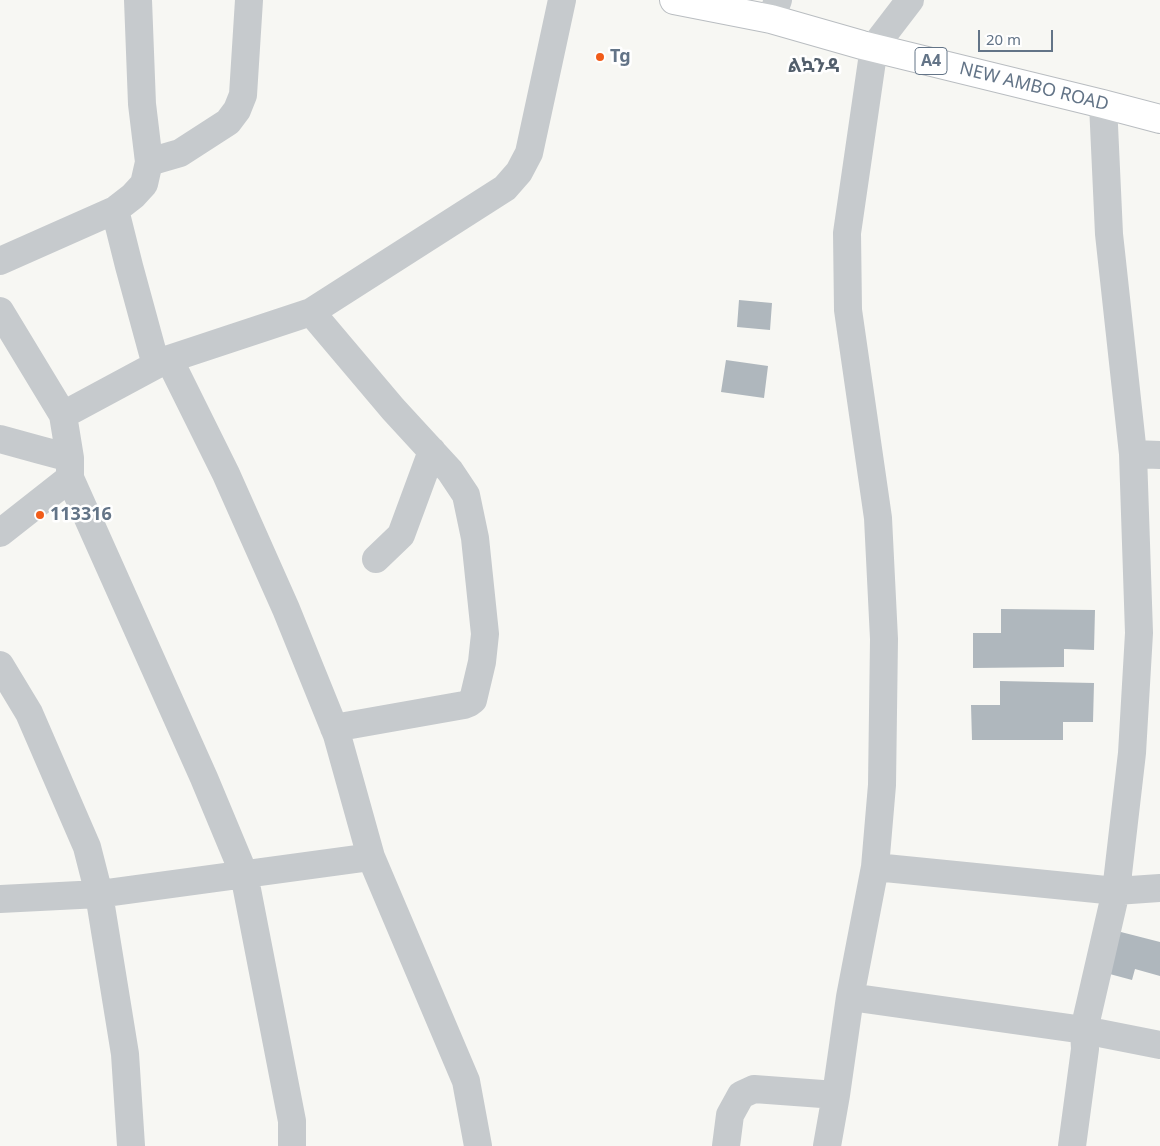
<!DOCTYPE html>
<meta charset="utf-8">
<style>
body{margin:0}
#map{position:relative;width:1160px;height:1146px;overflow:hidden;background:#f7f7f3;font-family:"Noto Sans",sans-serif}
canvas{display:block}
.scale{position:absolute;left:978px;top:30px;width:75px;height:22px;box-sizing:border-box;border:2px solid #637487;border-top:0;padding-left:6px;font-size:15px;line-height:18px;white-space:nowrap;color:#637487;-webkit-text-stroke:4px #fff;paint-order:stroke}
</style>
<div id="map">
<canvas width="1160" height="1146"></canvas>
<div class="scale">20 m</div>
</div>
<script>
const context = document.querySelector('canvas').getContext('2d');
context.lineJoin = 'round';
function paint(path, color) { context.fillStyle = color; context.fill(path, 'evenodd'); }
const toPath = rows => new Path2D(rows.map(r => 'M' + r).join(''));
function trace(path, color, width, dash) { context.strokeStyle = color; context.lineWidth = width; context.lineCap = dash ? 'butt' : 'round'; context.setLineDash(dash || []); context.stroke(path); }
function drawText(font, color, halo, rows, align = 'center') {
  context.font = font + ' "Noto Sans","Noto Sans Ethiopic",sans-serif'; context.lineWidth = 5; context.setLineDash([]); context.textBaseline = 'middle'; context.strokeStyle = halo; context.fillStyle = color; for (const [text, x, y, turn = 0] of rows) {
    context.save(); context.translate(x, y); context.rotate((+turn || 0) * Math.PI / 180); context.textAlign = isNaN(turn) ? turn : align; if (halo) context.strokeText(text, 0, 0); context.fillText(text, 0, 0); context.restore();
  }
}
paint(toPath([
 [739,300,772,303,770,330,737,327],
 [726,360,768,366,764,398,721,392],
 [1001,609,1095,610,1094,650,1064,649,1064,667,973,668,973,633,1001,633],
 [1000,681,1094,683,1093,722,1063,722,1063,740,972,740,971,705,1000,705],
 [1117,931,1160,942,1160,976,1135,969,1132,980,1106,973]
]), '#afb7bd');
const primary = toPath([
 [674,0,771,19,862,45,1103,104,1160,119]
]);
trace(primary, '#b9bdc1', 30);
trace(toPath([
 [771,19,778,0],
 [149,162,180,153,228,122,237,110,243,95,249,0],
 [115,210,129,266,156,365],
 [0,261,115,210,133,196,144,184,149,162,142,104,138,0],
 [0,311,63,415,70,458],
 [311,312,393,409,450,471,466,495,475,538,485,634,482,662,473,700,469,703,464,705,334,728],
 [63,415,156,365,169,359],
 [0,439,40,450,70,458,70,478,204,778,244,874,292,1121,292,1146],
 [1133,454,1160,455],
 [0,533,70,478],
 [376,559,401,535,432,451],
 [0,665,29,713,87,847,99,894,125,1054,131,1146],
 [875,867,1116,891,1160,888],
 [0,899,99,894,371,857],
 [850,997,1084,1030,1160,1045],
 [478,1146,466,1081,371,857,337,735,286,609,226,474,169,359,311,312,505,188,519,172,529,153,562,0],
 [726,1146,730,1115,741,1095,754,1089,836,1095],
 [827,1146,836,1095,850,997,875,867,882,785,884,639,878,518,848,310,847,233,874,47,910,0],
 [1072,1146,1085,1049,1084,1030,1116,891,1132,753,1139,633,1133,454,1109,234,1103,104]
]), '#c6cacd', 28);
trace(primary, '#fff', 28);
for (const [x, y, r, color] of [
 [600,57,5,"#f15c19"],
 [40,515,5,"#f15c19"]
]) { const dot = new Path2D(); dot.arc(x, y, r, 0, 2 * Math.PI); context.fillStyle = color; context.fill(dot); trace(dot, '#fff', 2); }
for (const [x, y, w] of [
 [931,61,32]
]) { const box = new Path2D(); box.roundRect(x - w / 2, y - 13.5, w, 27, 4); context.fillStyle = '#fff'; context.fill(box); trace(box, '#637487', 1); }
drawText('bold 16px', '#637487', null, [
 ["A4",931,61]
]);
drawText('bold 18px', '#637487', '#fff', [
 ["Tg",610,57],
 ["113316",50,515]
], 'left');
drawText('18px', '#637487', '#fff', [
 ["NEW AMBO ROAD",1034,87,14]
]);
drawText('bold 19px', '#525e6b', '#fff', [
 ["ልኳንዳ",814,67]
]);
</script>
